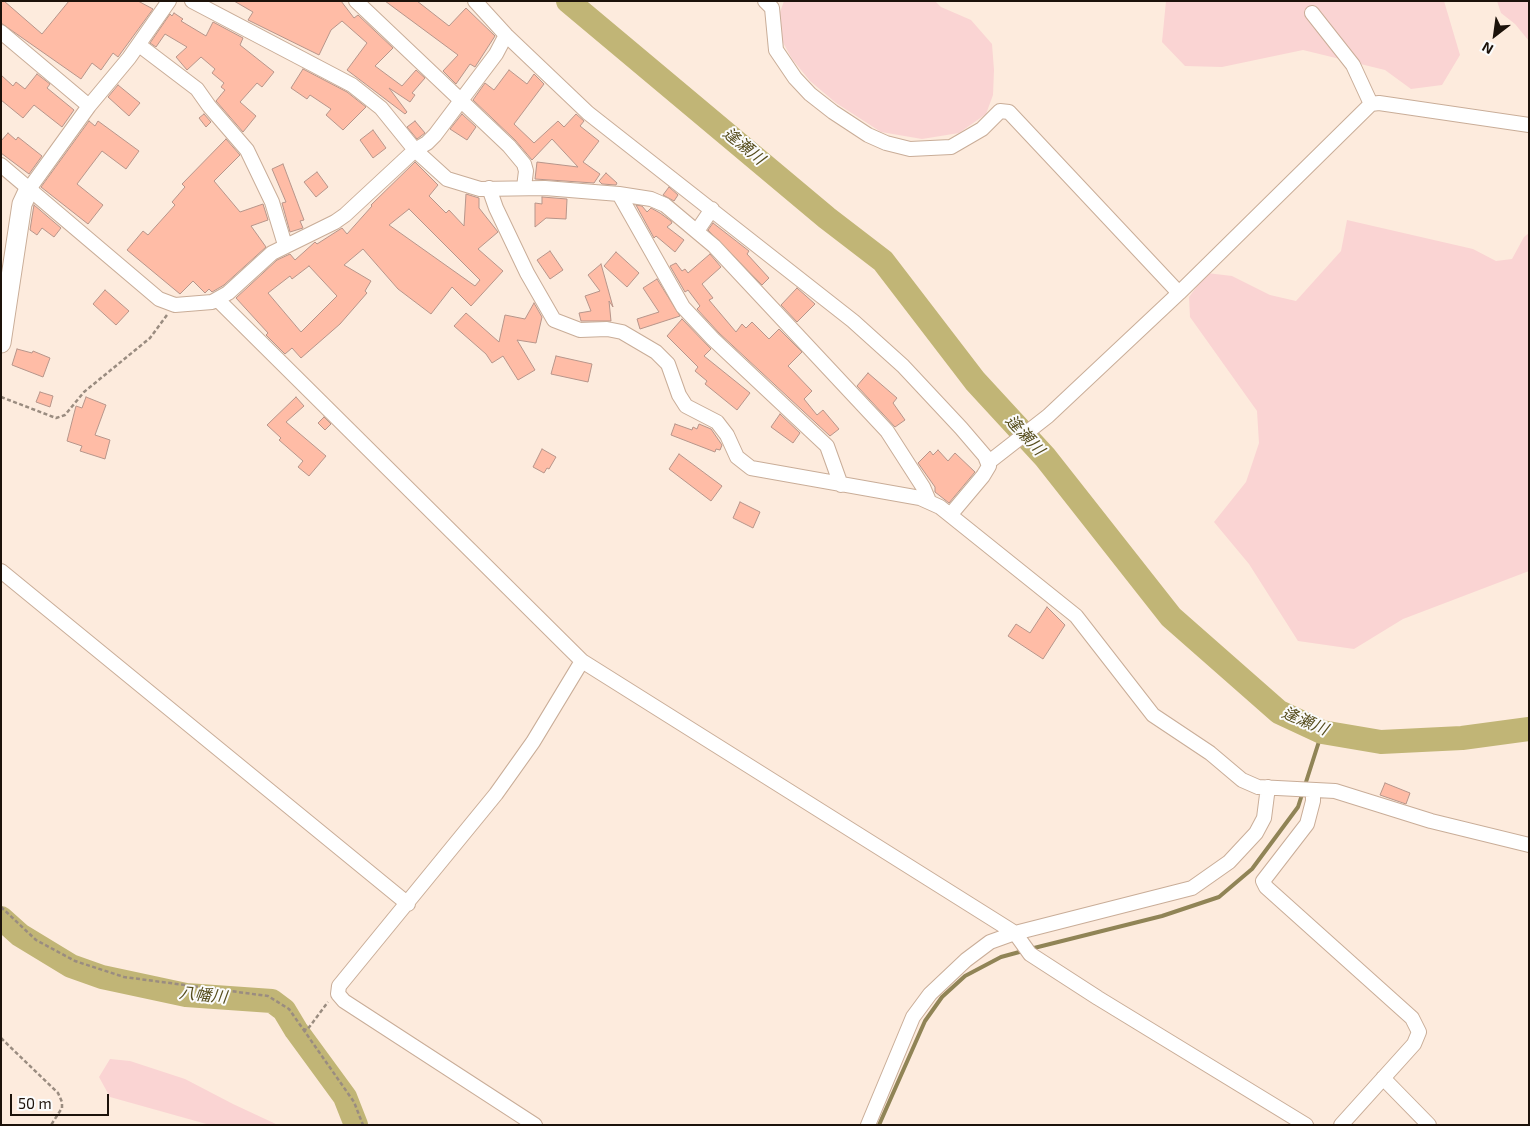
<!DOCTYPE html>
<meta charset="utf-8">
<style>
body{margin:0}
#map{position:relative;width:1530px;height:1126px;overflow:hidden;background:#fdebdd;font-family:"Exo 2",sans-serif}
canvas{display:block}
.frame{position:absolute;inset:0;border:2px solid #1c120a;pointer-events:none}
.north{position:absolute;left:1470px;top:10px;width:50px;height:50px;-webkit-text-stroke:4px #fbfbfb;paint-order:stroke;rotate:210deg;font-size:14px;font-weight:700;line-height:20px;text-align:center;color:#1c120a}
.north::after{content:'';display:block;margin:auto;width:18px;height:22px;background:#1c120a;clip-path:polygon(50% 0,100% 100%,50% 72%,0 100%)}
.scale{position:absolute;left:10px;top:1094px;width:99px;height:22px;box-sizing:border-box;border:2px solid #1c120a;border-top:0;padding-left:6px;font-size:15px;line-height:18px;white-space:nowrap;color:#1c120a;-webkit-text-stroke:4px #fbfbfb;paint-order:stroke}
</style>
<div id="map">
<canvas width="1530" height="1126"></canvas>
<div class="frame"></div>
<div class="north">N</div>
<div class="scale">50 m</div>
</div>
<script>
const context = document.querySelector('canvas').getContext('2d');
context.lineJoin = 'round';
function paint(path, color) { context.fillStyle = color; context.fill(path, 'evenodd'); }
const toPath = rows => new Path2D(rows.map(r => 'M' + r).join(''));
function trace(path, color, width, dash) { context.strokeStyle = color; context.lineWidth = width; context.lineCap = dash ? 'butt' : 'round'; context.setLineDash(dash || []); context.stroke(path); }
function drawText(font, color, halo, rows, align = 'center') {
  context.font = font + ' "Exo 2","Noto Sans JP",sans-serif'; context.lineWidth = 4; context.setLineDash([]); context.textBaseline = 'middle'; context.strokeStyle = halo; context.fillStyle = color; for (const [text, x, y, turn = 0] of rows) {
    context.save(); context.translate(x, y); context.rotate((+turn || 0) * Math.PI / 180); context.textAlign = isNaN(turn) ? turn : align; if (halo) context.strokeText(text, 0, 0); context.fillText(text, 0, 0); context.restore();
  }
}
paint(toPath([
 [784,1,935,1,941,7,971,20,992,44,994,70,993,95,986,114,959,133,922,139,881,132,836,103,810,81,792,59,780,37,778,18],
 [1166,1,1444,1,1460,55,1442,85,1411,89,1385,70,1303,50,1222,67,1185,66,1162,42],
 [1497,1,1529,1,1529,41,1515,24,1501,13],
 [1347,220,1473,249,1496,261,1512,259,1524,237,1529,233,1529,571,1403,619,1354,649,1298,641,1249,564,1214,522,1246,482,1259,443,1257,411,1190,317,1189,297,1207,273,1232,276,1270,295,1296,301,1341,251],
 [110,1059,130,1061,185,1079,233,1104,278,1125,210,1125,110,1097,99,1077]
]), '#fad4d3');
trace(toPath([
 [1030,949,1162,916,1219,897,1252,869,1298,807,1322,732],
 [879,1125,925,1021,942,997,965,976,1001,957,1023,951]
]), '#908456', 4);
trace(toPath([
 [568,1,827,218,883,261,975,381,1045,457,1171,617,1279,712,1322,732,1381,742,1462,738,1529,729],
 [1,918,20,935,71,966,102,977,186,995,272,1001,284,1010,296,1030,345,1097,356,1125]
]), '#c1b576', 24);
const building = toPath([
 [1,1,4,1,42,34,69,1,138,1,153,9,118,57,113,53,101,70,92,63,81,79,1,23,1,1],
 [234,1,341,1,354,18,358,15,393,48,375,66,402,86,416,70,425,78,412,93,415,95,410,102,389,88,407,112,405,114,347,70,367,43,342,21,331,30,319,55,248,20,253,12,234,1],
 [385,1,417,1,449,26,466,8,495,36,475,67,470,64,456,84,443,71,458,55,385,1],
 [174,13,183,19,181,21,206,36,213,22,243,38,240,45,274,72,262,87,257,83,240,102,256,116,243,132,216,101,225,90,221,87,224,83,212,73,215,69,201,57,187,70,176,57,187,47,165,34,156,47,150,43,170,14,172,16,174,13],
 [303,69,347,92,366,107,343,130,326,115,331,109,310,95,307,99,291,88,303,69],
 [509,70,527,84,534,74,544,84,514,124,534,143,558,121,564,127,576,114,584,121,580,126,599,141,583,162,600,174,594,183,535,179,537,162,578,167,552,139,532,160,515,140,473,100,485,83,494,90,509,70],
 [37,74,50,84,47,88,74,110,62,127,34,105,23,118,1,100,1,75,13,86,16,82,25,89,37,74],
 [118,85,140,103,129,116,108,97,118,85],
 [204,114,211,122,206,127,199,118,204,114],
 [462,114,476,127,467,140,450,129,462,114],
 [89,121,95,126,98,121,139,151,126,169,102,151,89,168,77,184,103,205,88,224,41,187,89,121],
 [415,121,425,133,417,139,407,127,415,121],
 [373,130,386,148,373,158,360,140,373,130],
 [8,133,16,140,18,137,42,156,29,174,1,153,1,141,8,133],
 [226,139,240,155,214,181,240,212,263,204,268,220,251,226,266,247,224,285,212,292,209,289,205,293,193,281,180,294,127,250,143,231,148,235,175,205,172,202,185,187,182,184,226,139],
 [415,162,438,185,429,196,446,213,449,210,464,226,466,194,479,198,479,208,498,232,478,249,503,271,471,306,452,287,431,314,398,289,363,249,344,265,371,281,365,291,367,293,340,324,301,358,292,348,285,354,266,335,268,333,236,298,277,260,290,254,295,260,315,242,317,244,342,228,347,234,372,206,371,205,415,162],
 [409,209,480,280,475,286,389,225,409,209],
 [309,266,337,296,301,332,268,293,290,276,292,279,309,266],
 [283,164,304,220,300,221,303,228,290,232,282,203,286,202,272,169,283,164],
 [317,172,328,187,316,197,304,182,317,172],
 [606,173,617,183,616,185,602,184,599,181,606,173],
 [669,187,678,195,674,201,663,195,669,187],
 [542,197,567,199,566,219,546,218,535,227,535,203,542,204,542,197],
 [34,205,61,228,54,237,42,228,37,235,30,230,34,205],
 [636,205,642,206,647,212,651,208,660,213,671,221,672,223,667,227,684,240,675,252,656,236,654,238,636,205],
 [713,223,749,251,747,254,769,278,762,285,708,230,713,223],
 [550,251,563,270,550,279,537,260,550,251],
 [616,252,639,273,627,287,604,266,616,252],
 [710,254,721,267,702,284,713,298,709,300,736,332,742,324,746,328,752,322,769,339,779,329,802,352,788,366,812,391,804,399,817,415,823,410,839,429,830,436,719,333,697,309,700,306,688,290,685,292,670,266,676,263,682,271,685,269,688,273,710,254],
 [601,264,613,307,609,301,611,321,581,321,579,313,591,311,585,296,600,291,588,275,601,264],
 [657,279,680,316,640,329,637,319,659,312,643,288,657,279],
 [797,288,815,304,797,322,781,305,797,288],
 [105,290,129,311,116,325,93,304,105,290],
 [534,303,542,317,536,343,517,340,535,370,518,380,503,356,492,363,486,354,454,326,466,313,499,342,505,315,525,319,534,303],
 [682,319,711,349,704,356,750,393,737,410,705,384,707,381,695,371,698,367,667,336,682,319],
 [17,349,32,353,33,351,50,358,43,377,12,365,17,349],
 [556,356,592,364,588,382,551,374,556,356],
 [868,373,897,398,893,403,905,420,895,427,857,386,868,373],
 [40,392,53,396,50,407,36,402,40,392],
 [86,397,106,405,95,435,110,440,105,459,80,451,82,446,67,441,76,406,82,408,86,397],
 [296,397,304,406,286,422,326,456,309,476,298,467,303,461,279,440,281,438,267,425,296,397],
 [780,414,800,433,793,443,771,427,780,414],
 [324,417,331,424,325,430,318,423,324,417],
 [675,424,692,430,693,427,697,429,699,424,711,429,722,445,720,450,716,449,715,452,671,435,675,424],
 [542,449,556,457,549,469,547,468,544,473,533,467,542,449],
 [938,450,948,461,955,453,975,472,949,503,935,492,935,487,918,463,930,451,933,455,938,450],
 [679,454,722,486,711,501,669,469,679,454],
 [740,502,760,512,753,528,733,518,740,502],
 [1047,607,1065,625,1043,659,1008,636,1016,624,1030,633,1047,607],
 [1385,783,1410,793,1406,804,1380,795,1385,783]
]);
paint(building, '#ffbca6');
trace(building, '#b7958a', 1);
const street = toPath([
 [192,1,352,85,381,108,415,150,447,179,480,189,545,188,619,194,651,199,665,205,714,246,887,431,923,487,929,501],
 [356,1,509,146,524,164,526,171,524,187],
 [475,1,506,35,588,113,853,321,903,366,961,428,985,456,989,466,983,476,951,514],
 [765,1,772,8,776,50,795,78,810,94,833,112,868,135,886,143,910,149,951,147,982,129,1000,111,1009,112,1179,293],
 [1312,13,1353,65,1371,104],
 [1,32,89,106],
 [139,45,197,89,209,106,247,150,272,202,285,245],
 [1,165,159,299,175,305,212,302,228,293,272,253,335,222,345,215,415,150,427,143,435,135,496,54,506,35],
 [489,188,496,208,527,273,554,320,580,330,607,329,622,332,656,352,668,364,679,395,686,406,717,422,727,435,737,457,751,468,920,498,940,507,1076,616,1153,715,1210,753,1242,780,1258,787,1335,791,1431,821,1529,845],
 [29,189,89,106,129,58,169,1],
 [619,194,683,307,713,339,827,446,841,485],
 [697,231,712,209],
 [218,300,582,661,1015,933,1030,954,1098,998,1306,1125],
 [989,462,1048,416,1179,293,1371,104,1379,103,1529,125],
 [1,571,408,904],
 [1313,790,1313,801,1307,824,1263,881,1266,887,1412,1018,1419,1032,1414,1044,1341,1125],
 [1383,1078,1429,1125],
 [535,1125,344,1001,338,994,339,986,496,794,533,742,582,661],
 [868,1125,913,1017,930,994,966,960,990,942,1015,933,1192,888,1229,862,1256,833,1264,818,1268,787]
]);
const secondary = toPath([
 [1,343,22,204,29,189]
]);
trace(street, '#c9ad98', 16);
trace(secondary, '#c9ad98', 21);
trace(toPath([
 [1,397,56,418,65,415,84,392,150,338,167,315],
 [1,907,36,940,75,961,124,977,268,996,289,1009,303,1029,307,1030,328,1002],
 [303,1029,354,1102,363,1125],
 [1,1038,58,1093,62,1102,62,1108,51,1125]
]), '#9a8c80', 2.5, [4, 2.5]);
trace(street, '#fff', 14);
trace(secondary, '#fff', 19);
drawText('italic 16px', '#564d1d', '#fbfbfb', [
 ["逢瀬川",744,146,39],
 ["逢瀬川",1025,435,47],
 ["逢瀬川",1305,721,23],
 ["八幡川",203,995,6]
]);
</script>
